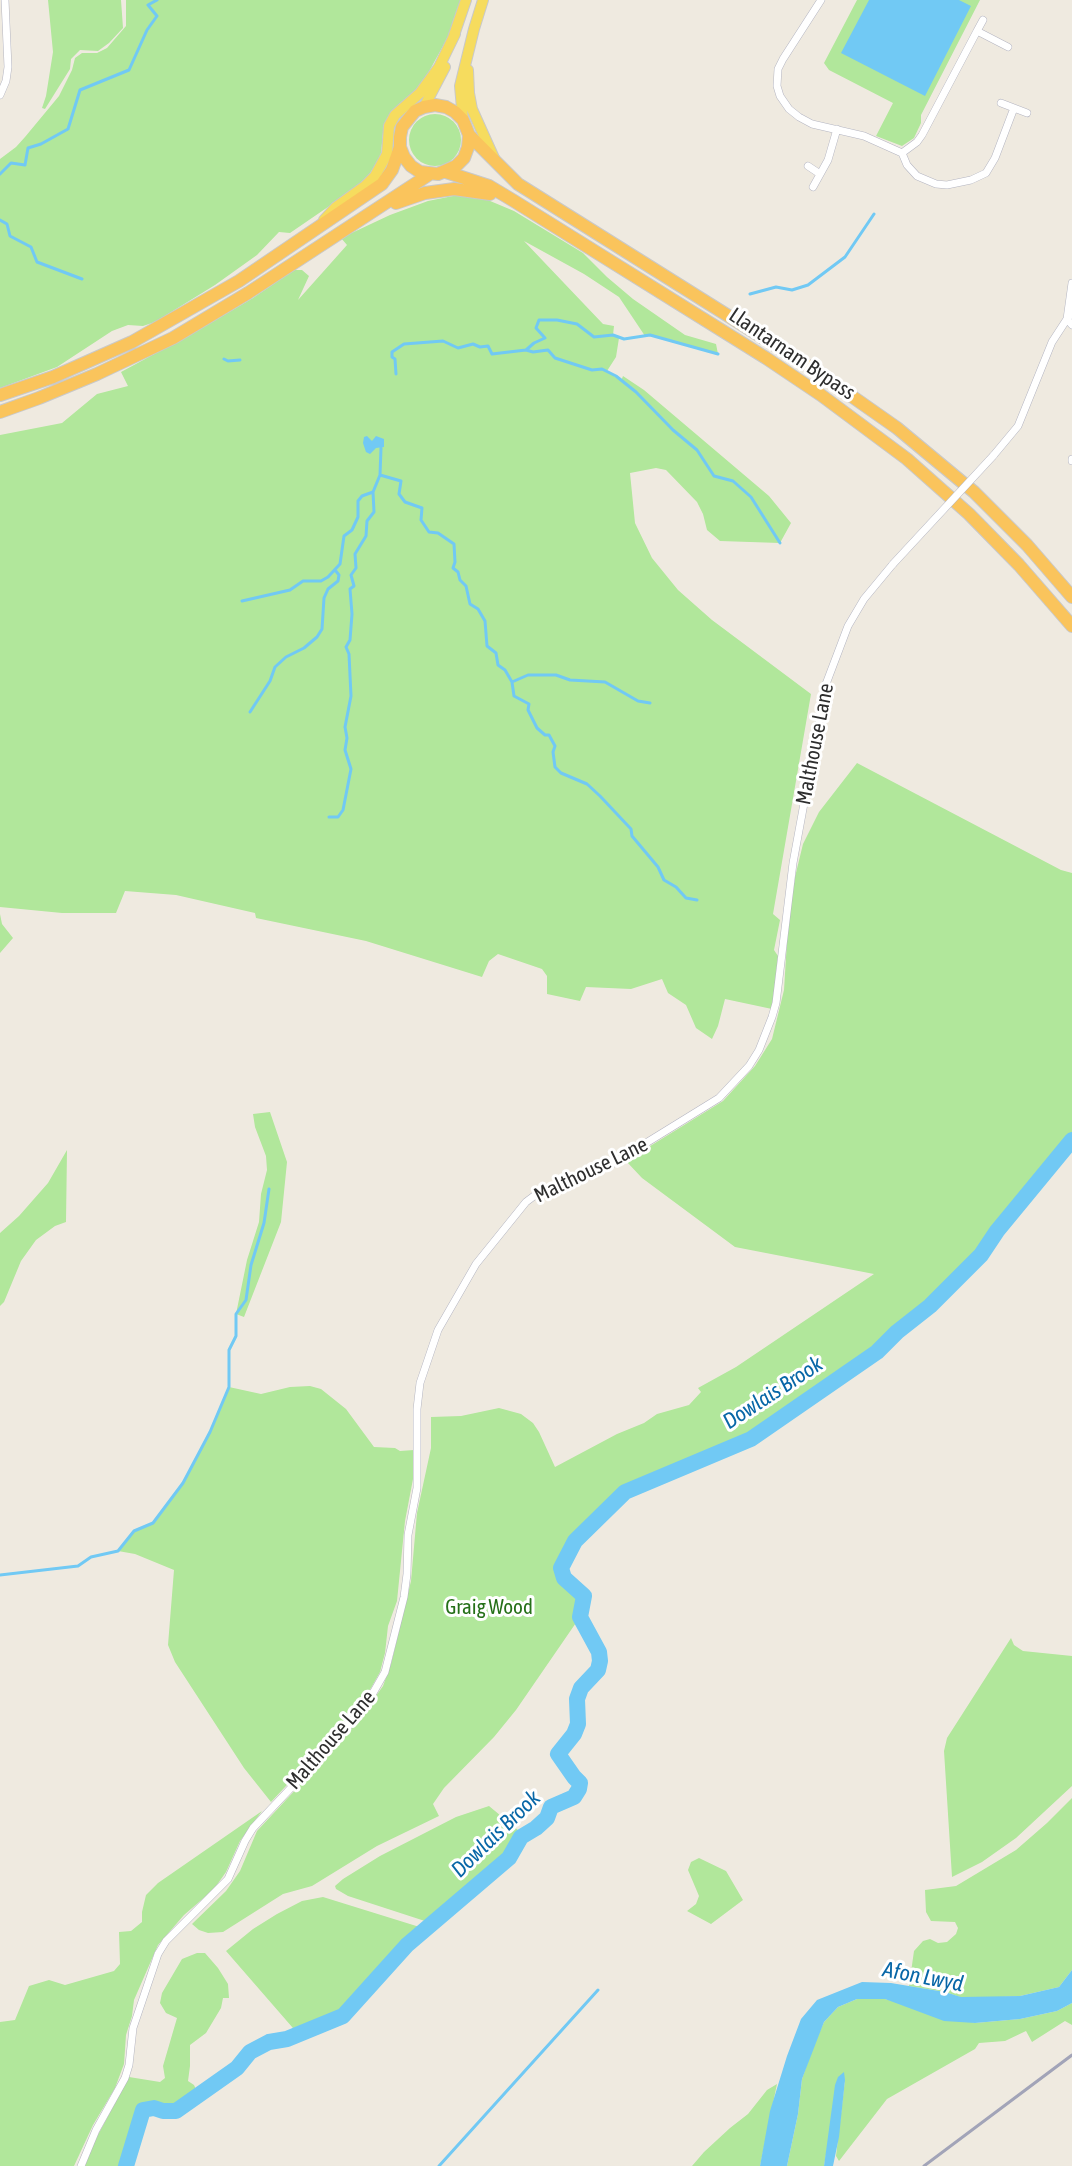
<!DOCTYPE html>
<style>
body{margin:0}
canvas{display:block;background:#efeae0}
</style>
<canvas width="1072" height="2166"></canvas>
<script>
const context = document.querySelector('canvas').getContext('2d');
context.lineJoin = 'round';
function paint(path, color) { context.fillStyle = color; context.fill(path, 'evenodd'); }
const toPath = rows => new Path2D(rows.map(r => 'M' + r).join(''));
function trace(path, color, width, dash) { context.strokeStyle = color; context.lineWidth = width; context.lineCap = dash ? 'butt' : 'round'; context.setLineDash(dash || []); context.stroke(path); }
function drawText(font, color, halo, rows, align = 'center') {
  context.font = font + ' "Asap Condensed",sans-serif'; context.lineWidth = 6; context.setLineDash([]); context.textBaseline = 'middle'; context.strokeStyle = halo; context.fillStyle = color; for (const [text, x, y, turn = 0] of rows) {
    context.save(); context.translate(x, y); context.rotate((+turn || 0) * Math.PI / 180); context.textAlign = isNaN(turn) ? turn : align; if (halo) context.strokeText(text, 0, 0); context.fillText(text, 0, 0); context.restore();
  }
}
paint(toPath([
 [48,0,121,0,123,28,109,43,98,51,80,50,71,59,70,69,45,109,42,108,46,96,53,52],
 [126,0,461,0,453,21,449,35,420,88,399,104,387,120,383,133,381,153,377,163,363,183,290,233,279,232,257,255,215,285,155,322,143,326,128,325,112,331,57,367,0,388,0,159,16,147,25,137,59,96,72,70,75,58,82,53,97,53,107,48,126,26],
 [857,0,980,0,921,115,921,123,914,138,902,146,876,136,893,103,829,70,824,63],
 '409 140a26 26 0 1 1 52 0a26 26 0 1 1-52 0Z',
 [458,195,483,198,514,211,583,253,607,277,633,299,685,335,716,344,718,354,651,335,645,336,619,297,584,274,524,241,603,324,614,326,613,335,619,338,616,357,607,371,621,381,623,376,644,390,769,496,791,523,780,543,720,541,707,530,703,514,697,502,666,470,656,468,630,473,635,523,652,558,678,590,712,620,811,694,773,914,780,920,774,950,778,956,772,1009,725,999,718,1026,712,1039,696,1028,686,1005,668,993,662,979,631,989,586,987,580,1001,547,994,547,976,542,969,498,954,489,961,482,977,366,941,256,918,255,913,176,895,125,891,116,913,62,913,0,907,0,435,62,423,97,394,128,386,121,372,197,331,253,298,294,270,302,270,309,276,298,300,347,245,341,238,390,215,428,201],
 [857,763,1061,870,1072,873,1072,1140,997,1231,981,1255,930,1306,897,1332,877,1352,751,1439,625,1492,575,1541,561,1568,564,1578,584,1596,580,1617,516,1710,494,1737,444,1788,433,1804,439,1816,377,1846,312,1886,283,1894,223,1932,208,1933,199,1930,192,1924,226,1891,240,1871,257,1831,341,1741,361,1717,383,1686,391,1664,411,1581,417,1513,431,1448,431,1417,461,1416,499,1408,521,1414,533,1423,539,1432,555,1467,617,1434,644,1423,657,1414,689,1405,701,1392,698,1388,736,1367,874,1274,735,1247,642,1178,626,1161,723,1101,755,1066,772,1039,784,990,788,925,795,877,803,844,819,812],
 [0,914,2,924,13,938,0,953],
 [270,1112,287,1162,281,1222,244,1317,236,1314,247,1260,259,1222,261,1194,267,1170,266,1156,255,1127,253,1114],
 [67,1150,66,1222,55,1226,36,1240,21,1261,4,1302,0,1306,0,1233,19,1216,48,1183],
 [310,1386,321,1389,346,1409,374,1447,395,1448,400,1451,414,1450,413,1479,405,1521,397,1601,388,1626,385,1653,380,1672,371,1688,343,1725,271,1802,244,1768,175,1662,168,1645,174,1570,135,1554,118,1551,134,1531,153,1523,183,1483,210,1432,229,1387,261,1394,290,1387],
 [1011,1638,1014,1645,1023,1651,1072,1656,1072,1786,1016,1838,982,1862,952,1877,944,1751,947,1738],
 [1072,1798,1072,1970,1059,1987,1020,1996,982,1998,960,1997,945,1992,909,1986,914,1951,923,1941,930,1939,938,1943,947,1942,956,1934,958,1928,955,1922,931,1921,926,1912,925,1890,956,1886,1016,1850,1047,1823],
 [489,1806,524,1835,509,1858,431,1923,348,1896,336,1889,335,1886,343,1879,380,1856,456,1817],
 [262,1811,240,1841,226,1872,214,1889,184,1915,158,1945,134,2000,132,2016,126,2035,124,2064,115,2088,93,2125,74,2166,0,2166,0,2022,15,2020,29,1986,49,1980,65,1985,114,1971,120,1964,119,1932,131,1931,142,1922,142,1912,146,1895,158,1883],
 [699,1858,726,1871,743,1900,711,1924,687,1911,696,1904,699,1896,688,1870,691,1862],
 [323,1897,426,1929,407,1945,343,2016,299,2035,226,1951,253,1929,277,1914,302,1901],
 [197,1953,205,1953,218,1968,228,1984,229,1998,223,1998,221,2008,206,2033,190,2045,190,2066,188,2081,194,2085,199,2096,176,2111,163,2111,154,2108,143,2110,126,2166,85,2166,92,2146,129,2077,160,2082,165,2078,163,2066,177,2018,166,2013,160,2003,162,1993,182,1959],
 [857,1999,885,1999,975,2023,1020,2019,1057,2011,1072,2003,1072,2025,1065,2021,1032,2042,1026,2031,1005,2041,979,2043,975,2049,887,2099,839,2161,836,2156,845,2080,830,2132,824,2166,787,2166,798,2114,802,2079,813,2047,824,2022,838,2007],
 [777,2084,760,2166,692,2166,704,2152,730,2128,748,2114,767,2090]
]), '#b1e79b');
paint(toPath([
 [869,0,959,0,971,6,925,96,841,53],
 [367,436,372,441,376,436,384,439,384,447,376,448,370,454,366,452,363,443,364,437],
 [1072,1970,1072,2003,1057,2011,1020,2019,975,2023,944,2021,885,1999,857,1999,838,2007,824,2022,802,2079,798,2114,787,2166,760,2166,770,2111,787,2056,801,2019,817,2000,862,1982,891,1983,945,1992,961,1997,1020,1996,1059,1987],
 [844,2072,845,2080,839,2137,833,2166,824,2166,835,2085,838,2077]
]), '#71c9f4');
trace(toPath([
 [0,174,11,163,25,165,28,148,41,144,68,129,80,90,129,70,147,30,157,16,148,5,157,0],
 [0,220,7,224,10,236,31,247,37,262,82,279],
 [750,294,776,287,792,290,808,285,845,257,874,214],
 [526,350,533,352,548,350,555,358,592,370,602,369,616,376,636,392,673,430,697,450,714,476,733,481,751,497,780,543],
 [224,359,228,361,240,360],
 [396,374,395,359,392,357,392,352,404,344,443,341,458,348,473,344,480,347,488,346,492,354,526,350,534,343,545,338,536,328,539,320,557,320,577,324,594,337,613,335,624,339,650,335,718,354],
 [380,475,401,481,399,494,405,502,422,508,421,520,429,532,438,533,454,544,455,562,453,568,458,572,460,580,466,586,470,604,478,609,485,621,487,646,496,653,498,665,505,670,512,682,514,696,529,704,528,710,537,728,545,735,549,735,555,746,553,752,555,767,561,773,587,784,600,796,631,829,632,836,658,867,664,880,676,887,686,898,697,900],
 [242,601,290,590,303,581,321,581,328,577,340,564,344,536,352,530,358,517,358,501,362,496,373,492],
 [512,682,528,675,556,675,570,680,605,682,638,701,650,703],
 [250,712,270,681,275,667,286,657,304,648,317,637,322,629,324,598,328,589,338,581,339,575,335,570],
 [329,817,338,817,343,810,351,769,345,750,347,738,345,727,351,696,349,654,346,647,350,640,352,614,350,589,354,586,351,575,356,568,355,554,366,536,367,521,374,512,373,492,380,475,381,448],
 [0,1575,78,1566,91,1557,118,1551,134,1531,153,1523,183,1483,210,1432,229,1387,229,1350,236,1336,236,1314,246,1300,251,1265,264,1223,269,1189],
 [439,2166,598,1990]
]), '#71c9f4', 3);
trace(toPath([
 [126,2166,143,2110,154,2108,163,2111,176,2111,237,2068,250,2052,269,2042,287,2039,343,2016,407,1945,509,1858,521,1837,536,1828,547,1818,551,1807,574,1797,579,1789,580,1783,574,1777,558,1754,574,1734,578,1724,577,1699,581,1688,598,1670,600,1661,599,1652,580,1617,584,1596,564,1578,561,1568,575,1541,625,1492,751,1439,877,1352,897,1332,930,1306,981,1255,997,1231,1072,1140]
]), '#71c9f4', 16);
const minor = toPath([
 [821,0,783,59,778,69,777,86,780,96,789,109,799,117,812,124,864,136,902,153,907,165,917,176,936,184,947,185,971,180,986,173,995,158,1014,108],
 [977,31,983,20],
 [0,95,6,81,8,67,5,0],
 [1001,103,1027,113],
 [902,153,917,142,922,135,977,31,1008,47],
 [808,166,820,174],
 [813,187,828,160,837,129],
 [1072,313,1067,319,1072,325],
 [993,456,1018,426,1052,342,1067,319,1072,283],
 [1072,459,1072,461],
 [81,2166,96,2130,125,2078,129,2065,133,2028,158,1954,166,1941,228,1879,245,1841,253,1828,342,1734,369,1700,385,1672,404,1597,407,1574,408,1535,417,1488,417,1409,420,1383,438,1330,476,1264,526,1202,538,1193,590,1175,612,1164,719,1098,749,1066,759,1050,772,1017,776,1003,793,863,826,684,848,626,864,599,893,564]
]);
const primary = toPath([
 [453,38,466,0],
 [468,70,469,93,472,109,494,158],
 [424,107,445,67],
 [463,120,460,86,474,29,483,0],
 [324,220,336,207,365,186,375,176,387,154,389,126,395,115,420,93,439,67,455,34]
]);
const trunk = toPath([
 [469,135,468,147,464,158,456,166,438,174,420,172,411,166,404,157,400,147,400,137,402,127,415,111,424,107,435,105,446,107,455,112,463,120,469,135,518,184,813,369,897,428,974,492,1027,545,1072,597],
 [446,172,489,186,514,201,766,358,821,395,907,459,969,514,1019,565,1072,626],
 [396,203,425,193,454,189,490,194],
 [0,395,53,377,132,342,239,281,382,184,392,170,400,147],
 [0,412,39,398,97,374,173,338,248,293,430,174]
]);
trace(minor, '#b4b5c1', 8);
trace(primary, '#c9c9c9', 12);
trace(trunk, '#c9c9c9', 14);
trace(minor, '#fff', 7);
trace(primary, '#f6dc5e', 10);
trace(trunk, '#fac45c', 12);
trace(toPath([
 [924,2166,1072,2055]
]), '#a2a4b8', 3);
const minorBridge = toPath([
 [893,564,993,456]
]);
trace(minorBridge, '#b4b5c1', 8, []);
trace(minorBridge, '#fff', 7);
drawText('21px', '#2e2e2e', '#fff', [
 ["Llantarnam Bypass",792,354,34],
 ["Malthouse Lane",815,744,-79],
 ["Malthouse Lane",591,1170,-26],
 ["Malthouse Lane",331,1740,-49]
]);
drawText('21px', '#257018', '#fff', [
 ["Graig Wood",489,1607]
]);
drawText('italic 22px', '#0867a7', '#fff', [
 ["Dowlais Brook",773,1393,-33],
 ["Dowlais Brook",496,1834,-44],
 ["Afon Lwyd",923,1977,11]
]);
</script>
